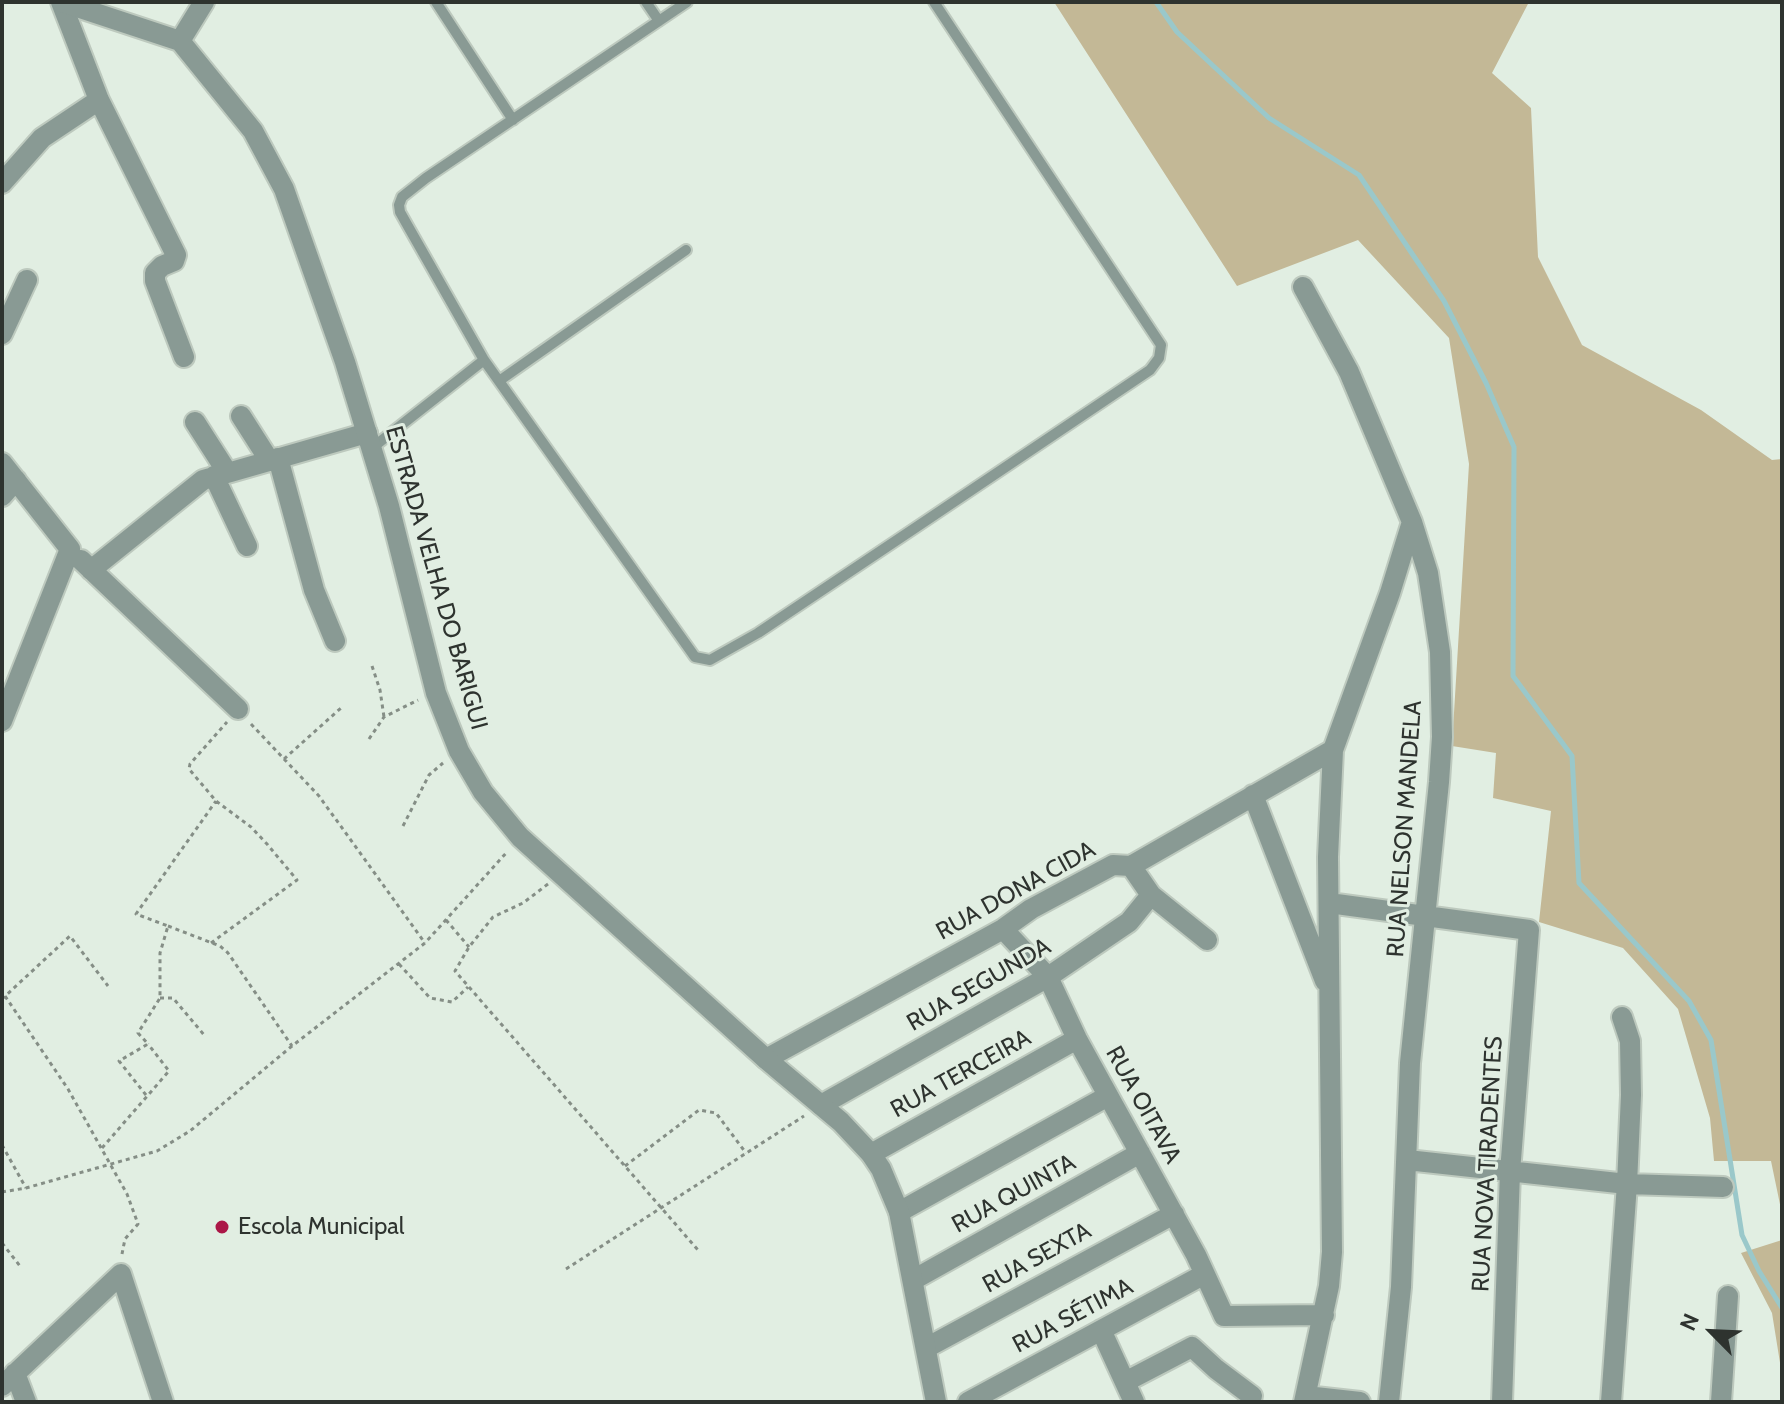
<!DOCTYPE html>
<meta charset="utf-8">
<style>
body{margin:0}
#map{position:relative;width:1784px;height:1404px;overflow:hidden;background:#e1eee2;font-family:Cabin,sans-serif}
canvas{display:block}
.frame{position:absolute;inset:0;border:4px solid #2e332f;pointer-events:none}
.north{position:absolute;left:1672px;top:1292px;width:80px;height:80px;-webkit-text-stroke:6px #e1eee2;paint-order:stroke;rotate:294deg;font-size:22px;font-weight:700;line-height:32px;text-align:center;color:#2e332f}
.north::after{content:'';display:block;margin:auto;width:28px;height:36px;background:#2e332f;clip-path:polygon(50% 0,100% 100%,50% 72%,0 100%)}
</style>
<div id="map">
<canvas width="1784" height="1404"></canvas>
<div class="frame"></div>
<div class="north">N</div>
</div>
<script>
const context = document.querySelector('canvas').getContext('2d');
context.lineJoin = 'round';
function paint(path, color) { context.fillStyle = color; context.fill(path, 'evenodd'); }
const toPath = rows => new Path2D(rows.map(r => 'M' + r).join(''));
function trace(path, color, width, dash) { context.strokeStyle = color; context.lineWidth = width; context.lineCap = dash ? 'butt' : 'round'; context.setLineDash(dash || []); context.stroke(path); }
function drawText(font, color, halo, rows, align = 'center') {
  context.font = font + ' Cabin,sans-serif'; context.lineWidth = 6; context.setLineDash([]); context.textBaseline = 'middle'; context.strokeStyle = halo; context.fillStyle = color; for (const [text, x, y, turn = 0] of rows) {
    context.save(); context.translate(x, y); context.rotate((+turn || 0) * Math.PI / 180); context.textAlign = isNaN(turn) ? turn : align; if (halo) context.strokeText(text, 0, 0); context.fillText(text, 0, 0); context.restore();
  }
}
paint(toPath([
 [1054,2,1529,2,1492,73,1531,108,1538,257,1582,345,1701,410,1772,460,1782,459,1782,1214,1771,1161,1714,1161,1710,1118,1678,1009,1623,948,1539,922,1551,811,1493,798,1496,753,1452,746,1469,464,1449,338,1358,240,1237,286],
 [1782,1240,1782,1402,1781,1402,1781,1369,1772,1313,1741,1253]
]), '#c3b896');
trace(toPath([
 [1156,2,1177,32,1269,118,1359,175,1444,301,1486,383,1514,447,1513,676,1572,756,1579,883,1689,1001,1711,1040,1742,1235,1759,1271,1782,1308]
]), '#9ac8ca', 5);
const service = toPath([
 [436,2,513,120],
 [646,2,659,21],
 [687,2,426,178,402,197,399,205,400,212,409,228,484,360,695,657,710,660,758,633,918,526,1150,370,1159,358,1161,345,934,2],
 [499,381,686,250],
 [372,448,484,360]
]);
const minor = toPath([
 [61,2,99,100,176,255,174,261,162,266,155,273,155,281,184,357],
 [2,183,42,138,99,100],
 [1303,287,1349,372,1412,522,1428,573,1440,652,1442,737,1439,782,1410,1063,1401,1287,1389,1402],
 [2,334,27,280],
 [241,416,269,460],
 [195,422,227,472],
 [278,458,314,590,335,641],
 [2,463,70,549,2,721],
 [214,476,247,546],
 [2,496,16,480],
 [81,560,238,709],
 [91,570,203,480,367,433],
 [1253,795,1325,981],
 [1131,866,1151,895,1207,940],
 [1329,903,1529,930,1510,1172,1502,1402],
 [1003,929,1048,977,1077,1039,1196,1255,1224,1316,1324,1315],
 [766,1059,1003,929,1031,909,1113,865,1131,866,1333,750],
 [821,1105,1048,977,1129,922,1151,895],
 [871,1154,1077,1039],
 [1407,1160,1627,1184,1723,1187],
 [899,1212,1108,1096],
 [913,1280,1140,1153],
 [1101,1330,1134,1402],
 [926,1348,1174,1214],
 [15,1373,26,1402],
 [1125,1382,1192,1347,1216,1369,1252,1396],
 [2,1386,121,1274,163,1402],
 [1306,1396,1360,1402],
 [968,1402,1203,1275],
 [1304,1402,1329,1286,1332,1252,1328,857,1333,750,1390,593,1412,522],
 [1611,1402,1627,1184,1631,1095,1630,1041,1622,1017],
 [1721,1402,1728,1296]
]);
const tertiary = toPath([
 [62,2,180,41,253,131,284,189,345,362,389,506,436,693,459,751,483,792,520,837,766,1059,841,1122,871,1154,881,1169,899,1212,936,1402],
 [180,41,204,2]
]);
trace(service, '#bdc9be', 14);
trace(minor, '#bdc9be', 24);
trace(tertiary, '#bdc9be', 24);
trace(toPath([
 [372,666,380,690,384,717],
 [251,724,319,796,425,943],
 [369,739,384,717,418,700],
 [284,759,341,708],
 [403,826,429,775,443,763],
 [548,884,523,903,493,917,469,947,455,971,698,1250],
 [446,920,469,947],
 [168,926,220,946,228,953,292,1046],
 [211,943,297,880,267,844,251,827,216,801,189,769,190,764,227,722],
 [399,964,430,998,452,1002,468,987],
 [5,996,68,1089,127,1194,138,1224,125,1239,122,1254],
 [160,998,173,998,205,1036],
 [2,999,70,936,108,986],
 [146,1095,119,1061,148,1044,138,1033,160,998,160,953,168,926,136,914,216,801],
 [2,1145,26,1188],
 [102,1148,169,1071,148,1044],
 [625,1166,699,1110,716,1113,746,1153],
 [2,1192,26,1188,157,1151,190,1131,292,1046,425,943,507,852],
 [2,1243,20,1266],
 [566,1269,804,1116]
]), '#858e86', 3, [4, 4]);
trace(service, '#899a94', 10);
trace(minor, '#899a94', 20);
trace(tertiary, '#899a94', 20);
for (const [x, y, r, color] of [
 [222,1227,8,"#ab1747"]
]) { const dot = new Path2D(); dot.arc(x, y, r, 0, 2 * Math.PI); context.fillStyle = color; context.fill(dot); trace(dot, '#e1eee2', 3); }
drawText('24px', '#2e332f', '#e1eee2', [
 ["ESTRADA VELHA DO BARIGUI",436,578,74],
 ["RUA NELSON MANDELA",1405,829,-86],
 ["RUA DONA CIDA",1016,891,-29],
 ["RUA SEGUNDA",979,985,-30],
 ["RUA TERCEIRA",961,1074,-29],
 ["RUA OITAVA",1143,1105,61],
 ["RUA NOVA TIRADENTES",1488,1164,-87],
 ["RUA QUINTA",1014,1194,-29],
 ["RUA SEXTA",1037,1258,-29],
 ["RUA SÉTIMA",1073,1316,-28]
]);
drawText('24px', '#2e332f', '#e1eee2', [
 ["Escola Municipal",238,1227]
], 'left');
</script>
